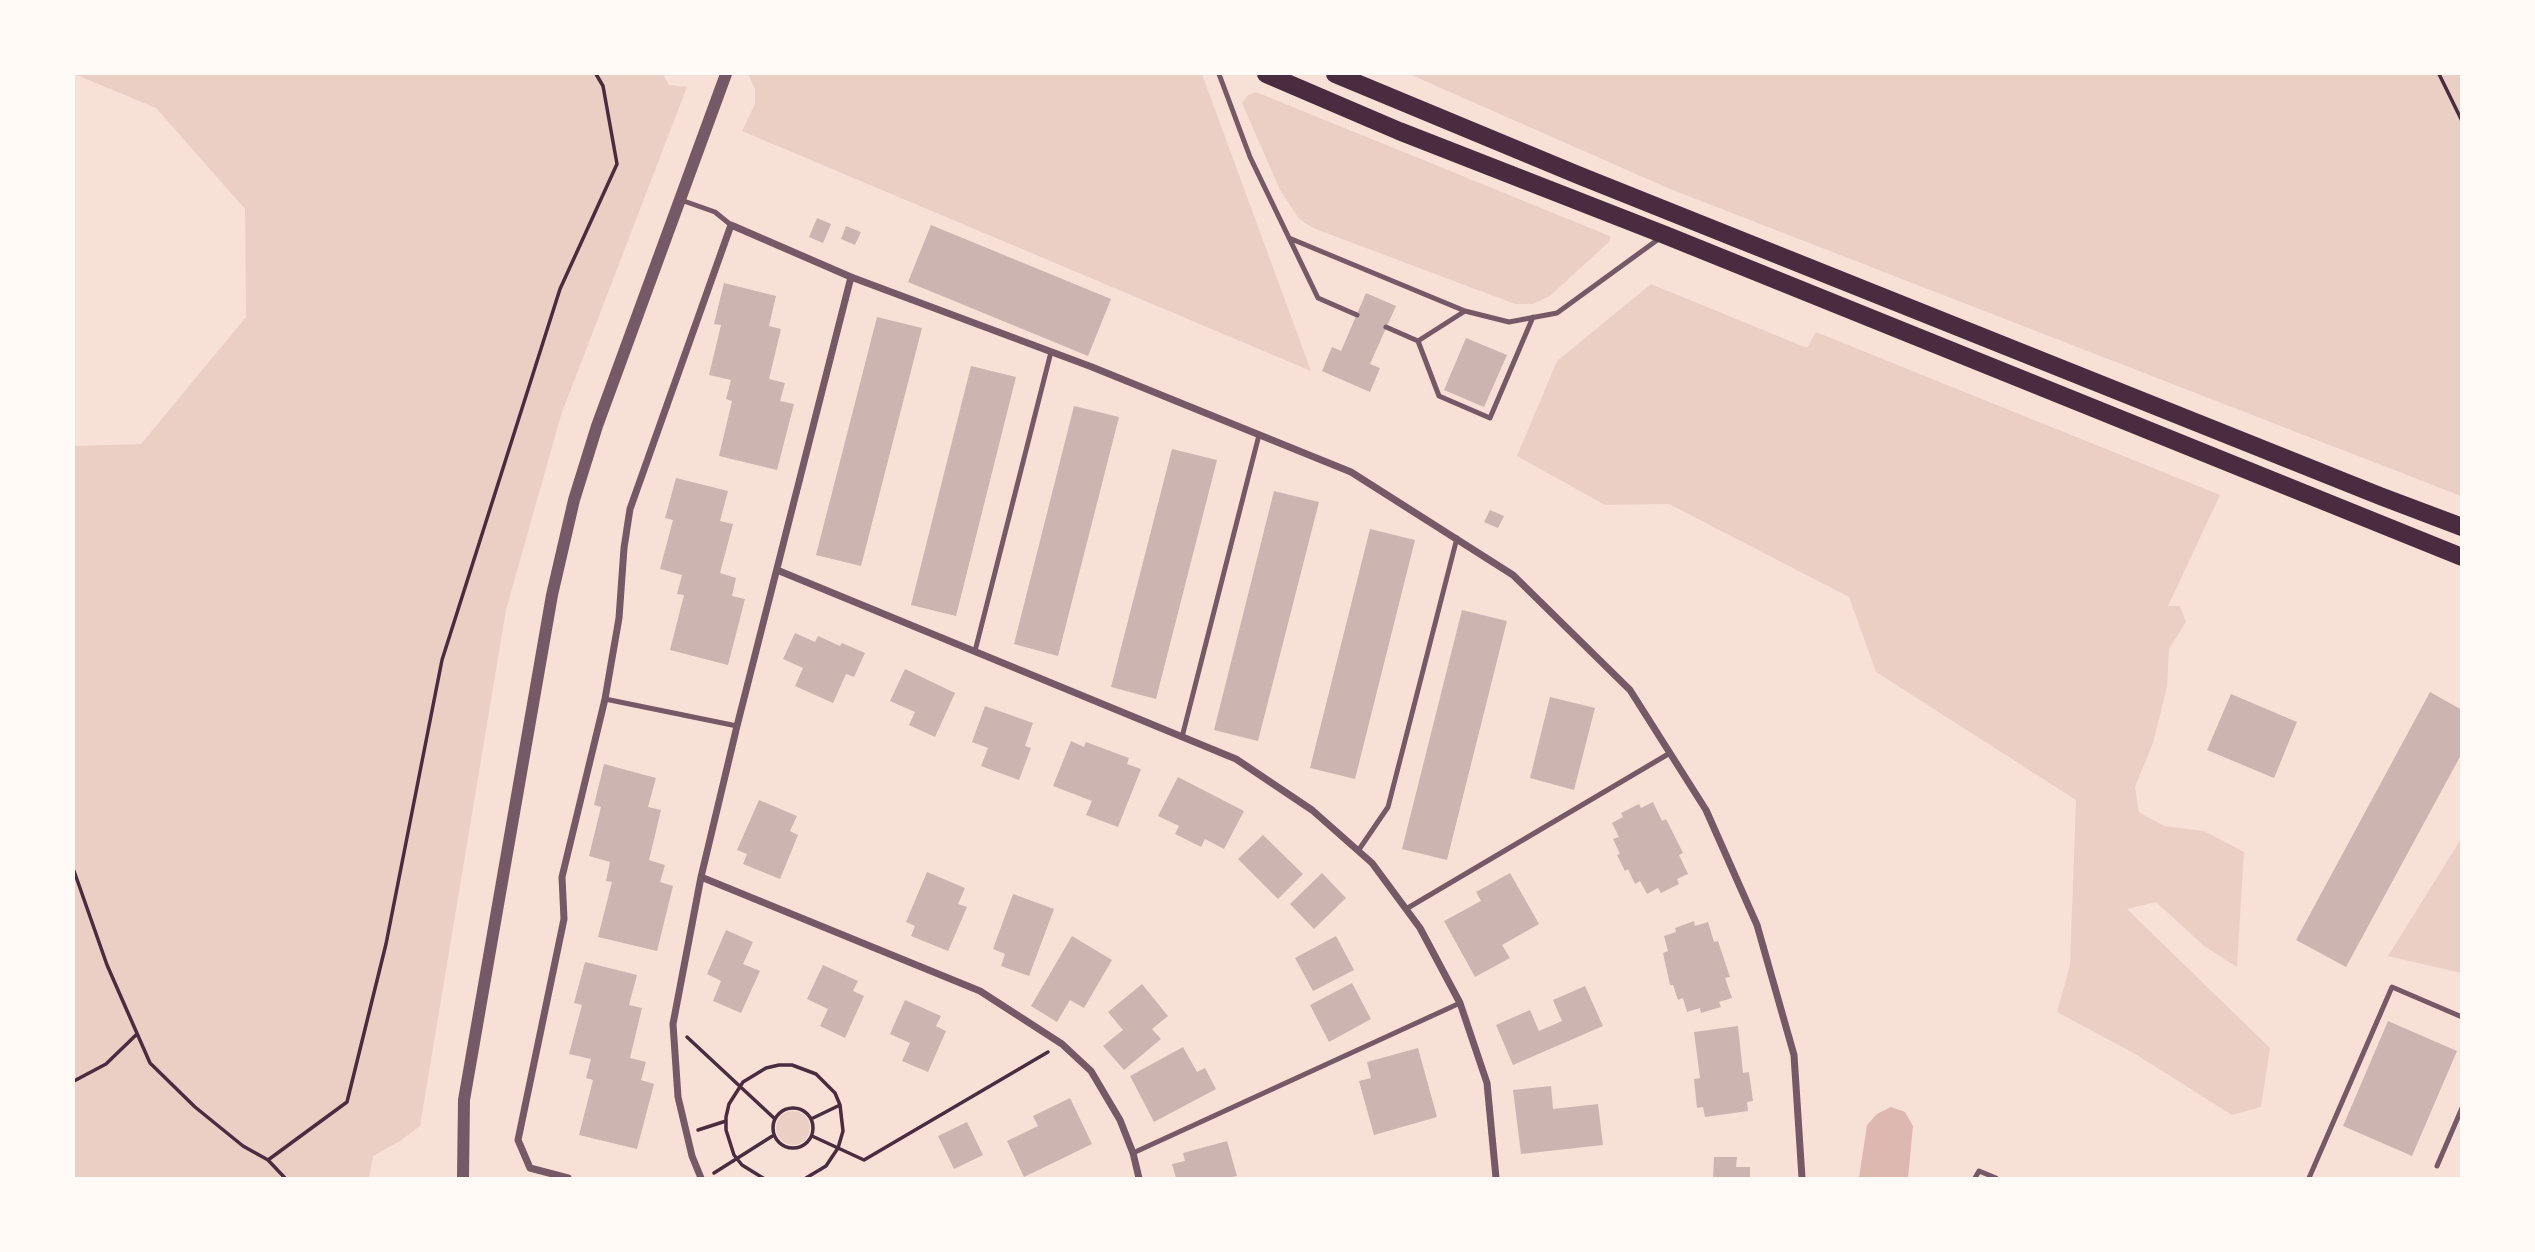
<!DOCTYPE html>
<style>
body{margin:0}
#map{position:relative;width:2535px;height:1252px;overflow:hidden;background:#f7e1d7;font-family:Montserrat,sans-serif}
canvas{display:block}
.frame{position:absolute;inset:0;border:75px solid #fffaf5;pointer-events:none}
</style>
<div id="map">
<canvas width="2535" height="1252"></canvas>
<div class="frame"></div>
</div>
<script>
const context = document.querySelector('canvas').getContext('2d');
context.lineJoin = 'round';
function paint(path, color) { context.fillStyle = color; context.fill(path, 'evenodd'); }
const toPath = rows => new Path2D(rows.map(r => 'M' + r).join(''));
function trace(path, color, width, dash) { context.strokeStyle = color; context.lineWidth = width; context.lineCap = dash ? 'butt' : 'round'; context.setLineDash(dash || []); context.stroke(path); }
paint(toPath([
 [74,74,663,74,669,85,687,87,561,415,506,610,420,1126,400,1141,373,1156,369,1178,74,1178,74,446,141,444,246,317,245,209,156,108],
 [748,74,1202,74,1311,371,742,131,755,104,755,89],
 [1409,74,2461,74,2461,496,1670,189],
 [1256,92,1610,236,1610,241,1550,296,1533,304,1515,304,1313,228,1299,219,1280,190,1242,103,1248,95],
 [1651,284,1807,348,1816,332,2220,495,2168,606,2180,606,2186,622,2169,649,2167,687,2153,743,2135,787,2139,812,2164,826,2204,831,2244,852,2237,967,2204,946,2156,902,2127,909,2270,1048,2261,1107,2232,1115,2137,1055,2057,1012,2070,965,2076,800,1876,672,1849,597,1669,504,1605,505,1517,456,1557,361],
 [2461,839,2461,973,2388,956],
 '776 1128a17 17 0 1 1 34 0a17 17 0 1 1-34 0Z'
]), '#ebcfc5');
paint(toPath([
 [1891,1107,1905,1112,1913,1126,1908,1178,1859,1178,1867,1125,1877,1114]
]), '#dcb8b0');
paint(toPath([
 [817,218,831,224,823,243,809,237],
 [931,225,1111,299,1088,356,908,282],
 [846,226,861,232,855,245,841,239],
 [724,283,776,296,769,326,781,329,769,379,785,383,780,401,794,404,777,470,719,456,732,401,726,399,731,380,709,375,721,325,714,324],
 [1366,293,1396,306,1370,364,1380,368,1370,392,1322,371,1332,347,1341,351],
 [877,317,922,328,861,566,816,555],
 [1466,338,1507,355,1484,407,1444,390],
 [971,366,1016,377,956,616,911,605],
 [1074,406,1119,417,1058,656,1014,644],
 [1172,449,1217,460,1156,699,1111,687],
 [676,478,728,491,720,521,733,524,720,573,736,578,732,596,745,599,728,665,670,650,684,595,677,594,682,575,660,569,673,520,665,518],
 [1274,491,1319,502,1258,741,1214,730],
 [1490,510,1504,516,1498,528,1484,522],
 [1370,529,1415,540,1355,779,1310,768],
 [1462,610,1507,621,1447,860,1402,849],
 [795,633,815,642,818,636,840,646,842,643,865,653,854,677,846,674,833,703,795,686,803,668,783,659],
 [905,669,955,693,935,737,909,725,915,712,890,701],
 [2430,692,2462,710,2462,753,2346,967,2296,940],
 [2231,694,2297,722,2274,778,2207,750],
 [1550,697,1595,708,1574,790,1530,778],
 [985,706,1033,723,1025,746,1031,748,1019,780,981,766,988,748,972,742],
 [1071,741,1084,747,1086,742,1129,758,1127,764,1141,769,1118,827,1086,815,1092,801,1053,786],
 [604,764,656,778,648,807,661,810,649,860,665,865,660,882,673,886,657,951,598,937,612,882,606,881,610,862,589,856,601,807,594,805],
 [1178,777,1244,811,1224,849,1205,839,1201,847,1175,834,1179,826,1158,816],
 [759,800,797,816,790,831,798,835,780,879,743,864,747,854,737,850],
 [1653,802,1662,821,1666,819,1683,853,1679,855,1688,874,1677,879,1679,884,1661,893,1658,888,1647,894,1640,881,1635,884,1628,869,1625,871,1617,855,1620,854,1613,839,1619,837,1612,823,1623,817,1621,813,1639,804,1641,808],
 [1263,835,1303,874,1278,899,1238,859],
 [927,872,965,888,958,904,967,907,948,951,911,936,915,926,906,922],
 [1322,873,1346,898,1314,929,1290,904],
 [1510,873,1539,924,1502,945,1510,958,1475,977,1444,921,1481,901,1476,892],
 [1013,894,1054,909,1029,976,1001,966,1005,954,993,949],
 [1694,921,1695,926,1708,922,1714,942,1718,941,1730,977,1725,978,1732,998,1719,1002,1721,1007,1701,1013,1700,1008,1687,1012,1683,998,1678,1000,1673,985,1670,985,1663,953,1668,951,1664,936,1676,932,1675,928],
 [726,930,753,942,743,964,760,971,741,1013,713,1001,721,981,707,974],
 [1072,936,1112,960,1084,1008,1070,1000,1057,1022,1031,1006],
 [1336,936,1354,970,1313,991,1295,958],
 [585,962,637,975,629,1005,642,1008,630,1058,646,1062,641,1080,654,1084,637,1149,579,1135,593,1080,586,1078,591,1059,569,1054,582,1005,574,1003],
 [823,965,858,981,853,991,864,996,845,1038,820,1026,828,1009,807,999],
 [1352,983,1371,1019,1329,1042,1310,1005],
 [1142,984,1168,1016,1152,1029,1161,1039,1124,1070,1103,1046,1123,1030,1108,1012],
 [1585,986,1603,1026,1513,1065,1496,1025,1530,1010,1539,1031,1562,1021,1553,1000],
 [905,1000,941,1016,936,1026,946,1031,928,1072,902,1061,910,1043,890,1034],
 [2388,1021,2457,1051,2412,1156,2343,1126],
 [1738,1026,1743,1073,1749,1072,1753,1101,1747,1102,1748,1111,1705,1117,1703,1107,1697,1108,1694,1079,1700,1078,1694,1032],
 [1183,1047,1197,1072,1205,1068,1216,1089,1154,1122,1130,1076],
 [1418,1048,1437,1117,1374,1135,1359,1081,1371,1078,1367,1062],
 [1551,1086,1553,1109,1598,1104,1603,1145,1521,1154,1513,1090],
 [1070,1098,1092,1144,1024,1177,1007,1141,1038,1126,1033,1116],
 [967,1122,983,1155,954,1169,938,1136],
 [1227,1141,1237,1176,1226,1178,1176,1178,1172,1164,1185,1161,1183,1153],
 [1714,1157,1737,1157,1736,1167,1750,1167,1750,1178,1713,1178]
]), '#ccb4b1');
trace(toPath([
 [2439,74,2462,121],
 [74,871,107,965,150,1063,195,1107,243,1146,268,1160,285,1178],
 [687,1037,775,1119],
 [74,1081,106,1064,137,1034],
 '773 1128a20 20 0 1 1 40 0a20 20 0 1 1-40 0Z',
 [811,1119,840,1105],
 [698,1130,726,1121],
 [812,1136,864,1160,1048,1052],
 [268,1160,347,1102,386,944,442,660,560,289,617,164,603,86,596,74],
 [714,1173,774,1135],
 [763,1178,742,1165,734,1155,726,1130,726,1117,729,1104,743,1082,766,1068,779,1065,792,1065,816,1074,835,1093,840,1105,843,1131,838,1148,826,1166,806,1178]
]), '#4a2c40', 3.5);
trace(toPath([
 [1219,74,1250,157,1318,298,1357,315],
 [681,200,715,212,731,225],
 [1289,238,1465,311],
 [1386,327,1418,341,1465,311,1509,322,1557,313,1660,238],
 [1418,341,1439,396,1490,418,1533,317],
 [975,651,1051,352],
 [605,699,737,726],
 [1182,737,1259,435],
 [1358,851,1388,807,1457,538],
 [1406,909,1670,753],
 [1133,1153,1460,1003],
 [2437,1166,2462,1108],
 [1975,1178,1979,1171,1996,1178],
 [2309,1178,2392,987,2462,1017]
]), '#755966', 5);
trace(toPath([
 [777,570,1236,759,1312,810,1372,863,1420,928,1460,1003,1487,1083,1496,1178],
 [701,877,980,991,1062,1044,1091,1071,1120,1120,1133,1153,1139,1178],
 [568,1178,530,1168,518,1140,564,919,562,877,605,699,619,618,624,548,630,509,731,225,851,277,1092,367,1351,472,1513,575,1630,690,1706,810,1757,925,1794,1055,1802,1178],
 [701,1178,692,1156,678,1097,673,1024,701,877,737,726,851,277]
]), '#755966', 7);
trace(toPath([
 [463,1178,464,1100,552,595,574,500,597,426,726,74]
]), '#755966', 12);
trace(toPath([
 [1266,74,1399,131,1665,235,2462,557],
 [1335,74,1578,175,2380,496,2462,527]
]), '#4a2c40', 18);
</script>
